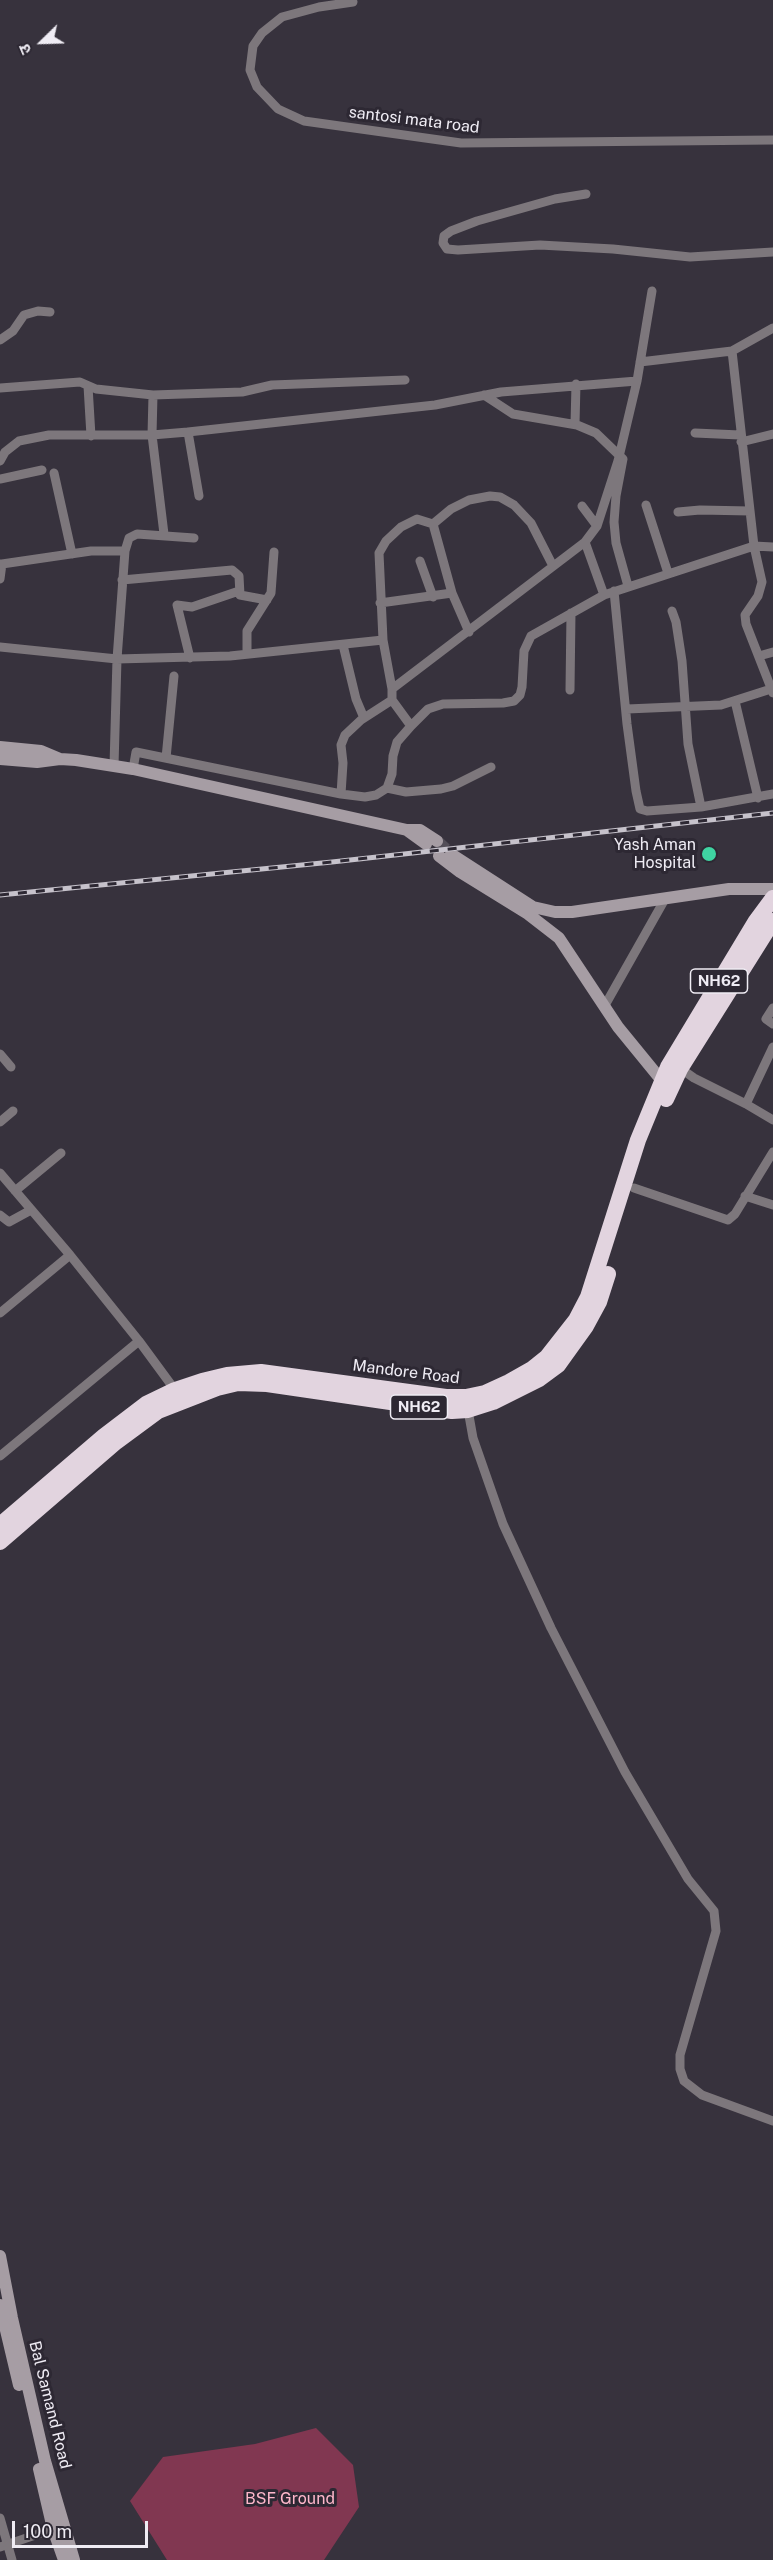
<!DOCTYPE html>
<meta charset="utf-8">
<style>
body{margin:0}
#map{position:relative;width:773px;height:2560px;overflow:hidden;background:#37323d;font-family:"Public Sans","Noto Sans Devanagari",sans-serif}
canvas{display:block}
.north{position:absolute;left:12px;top:12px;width:60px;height:60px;-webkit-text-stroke:4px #2d2833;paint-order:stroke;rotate:247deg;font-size:16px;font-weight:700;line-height:24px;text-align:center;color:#efecf4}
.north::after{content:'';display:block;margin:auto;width:21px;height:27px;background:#efecf4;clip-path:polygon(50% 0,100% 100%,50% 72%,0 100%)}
.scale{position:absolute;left:12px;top:2521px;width:136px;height:27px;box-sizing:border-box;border:3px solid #efecf4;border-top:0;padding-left:8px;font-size:18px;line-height:21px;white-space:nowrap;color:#efecf4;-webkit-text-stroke:4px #2d2833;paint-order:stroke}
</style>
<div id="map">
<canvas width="773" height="2560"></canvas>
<div class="north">उ</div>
<div class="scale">100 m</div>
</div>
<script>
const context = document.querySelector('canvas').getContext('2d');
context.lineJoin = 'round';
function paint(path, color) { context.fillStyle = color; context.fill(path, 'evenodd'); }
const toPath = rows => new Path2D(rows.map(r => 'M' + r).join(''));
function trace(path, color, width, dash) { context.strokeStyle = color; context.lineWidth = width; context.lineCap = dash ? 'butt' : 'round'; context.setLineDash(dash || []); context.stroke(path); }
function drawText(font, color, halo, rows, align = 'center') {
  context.font = font + ' "Public Sans",sans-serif'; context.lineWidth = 6; context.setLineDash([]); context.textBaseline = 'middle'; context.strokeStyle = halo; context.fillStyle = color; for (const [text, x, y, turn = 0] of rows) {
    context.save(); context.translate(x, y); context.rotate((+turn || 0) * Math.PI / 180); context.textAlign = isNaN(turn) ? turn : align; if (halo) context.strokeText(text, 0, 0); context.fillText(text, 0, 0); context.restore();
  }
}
paint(toPath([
 [316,2428,353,2465,359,2507,324,2560,167,2560,130,2501,163,2457,255,2444]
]), '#813751');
trace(toPath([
 [437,841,451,854]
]), '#534e58', 12, [12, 6]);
trace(toPath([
 [353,2,319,7,282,17,262,33,253,46,250,70,257,87,278,109,304,121,461,143,773,140],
 [586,194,555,199,477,221,451,231,444,236,443,243,447,249,458,250,540,245,613,249,690,257,773,252],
 [0,340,13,331,24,315,38,311,50,312],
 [732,351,773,328],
 [88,386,91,436],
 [0,388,80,382,96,389,153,395,242,392,272,385,405,380],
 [153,395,152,435,164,534],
 [484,395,513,414,577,425,596,433,623,459,616,496,614,522,616,543,628,586],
 [575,424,576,384],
 [188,432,199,496],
 [695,433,740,435],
 [741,442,773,434],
 [0,461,5,452,19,441,49,435,152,435,188,432,435,405,501,392,637,381],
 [54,473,72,554],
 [0,479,42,470],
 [646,505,668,573],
 [582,506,597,526],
 [678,512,700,510,750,511],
 [433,524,451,509,469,500,490,496,500,497,514,505,531,523,553,566],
 [585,542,604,595],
 [773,547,754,546,762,582,758,596,745,615,746,624,773,693],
 [125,551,129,538,137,534,194,538],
 [420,561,433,597],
 [0,564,2,564,0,579],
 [122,580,232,570,239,576,240,595,267,600],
 [614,591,627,724,636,791,640,809,647,811,701,807,773,794],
 [380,603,452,593],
 [672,611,676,622,682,661,688,744,701,807],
 [383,640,379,553,386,541,401,527,417,519,433,524,452,593,469,632],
 [343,645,356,699,364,718],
 [0,647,117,659,125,551,91,551,2,564],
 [247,654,247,631,271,593,274,552],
 [759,656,773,652],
 [190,658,177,605,192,607,239,591],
 [392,689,392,700,411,726,428,709,443,704,503,703,514,701,520,695,522,687,524,651,531,636,604,595,754,546,732,351,640,362],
 [570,690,571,613],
 [735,701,758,798],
 [627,709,721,705,771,689],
 [166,758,174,676],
 [114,766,117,659,230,656,383,640,392,689,585,542,597,526,618,461,637,381,652,291],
 [133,769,136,752,341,794,365,797,376,795,387,788,392,774,393,756,397,742,411,726],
 [387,788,406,792,441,789,453,786,491,767],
 [341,794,343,763,341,745,345,735,361,720,392,700],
 [604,1007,665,899],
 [773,1008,766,1019,773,1024],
 [0,1054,11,1067],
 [677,1066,694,1078,746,1104,773,1047],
 [746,1104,773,1120],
 [0,1122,13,1111],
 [0,1173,70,1255,0,1313],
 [634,1188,728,1220,735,1214,773,1152],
 [15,1191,61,1153],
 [745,1196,773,1205],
 [0,1215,9,1222,31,1210],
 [139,1341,175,1390],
 [468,1410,473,1438,503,1524,551,1628,625,1772,688,1879,714,1911,716,1931,680,2055,680,2069,684,2081,702,2095,773,2121],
 [0,1456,139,1341,70,1255],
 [0,2518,12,2560],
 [0,2547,53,2529]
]), '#7d777c', 9);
trace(toPath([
 [0,747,41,751,60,759],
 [0,759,37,762,60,759,76,760,133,769,407,830,420,830,437,841],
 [408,831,426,844],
 [451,854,533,907,555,912,572,912,729,889,773,889],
 [439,856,460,872,528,914,559,938,618,1027,667,1087],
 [0,2256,12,2318,45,2461,74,2560],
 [0,2305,19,2385],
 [39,2469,53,2529,64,2560]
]), '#a69da4', 12);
trace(toPath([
 [666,1099,680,1069,773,921],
 [0,1525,104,1436,146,1404,175,1390,202,1381,227,1375,261,1372,446,1397,466,1397,485,1393,509,1382,532,1369,547,1357,576,1320,588,1297,638,1140,668,1067,756,921,773,898],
 [0,1542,116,1442,158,1411,217,1388,238,1383,267,1384,452,1411,468,1410,493,1402,539,1379,558,1365,586,1326,599,1302,608,1274]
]), '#e2d4df', 16);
const rail = toPath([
 [0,895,332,862,773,813]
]);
trace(rail, '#c6c2cb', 5);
trace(rail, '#2d2833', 3, [9]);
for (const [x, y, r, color] of [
 [709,854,8,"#3fd4a2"]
]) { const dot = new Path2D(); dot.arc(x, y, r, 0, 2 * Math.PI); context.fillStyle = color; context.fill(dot); trace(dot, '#2d2833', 2); }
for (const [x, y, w] of [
 [719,981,57],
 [419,1407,57]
]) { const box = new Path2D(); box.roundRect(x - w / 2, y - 12, w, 24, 4.5); context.fillStyle = '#2d2833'; context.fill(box); trace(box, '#efecf4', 1.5); }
drawText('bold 15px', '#efecf4', null, [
 ["NH62",719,981],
 ["NH62",419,1407]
]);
drawText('16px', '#efecf4', '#2d2833', [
 ["santosi mata road",414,120,7],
 ["Mandore Road",406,1372,7],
 ["Bal Samand Road",50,2405,76]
]);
drawText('16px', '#efecf4', '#2d2833', [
 ["Yash Aman",696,845],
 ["Hospital",696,863]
], 'right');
drawText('16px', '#feb7cb', '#2d2833', [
 ["BSF Ground",290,2499]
]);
</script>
